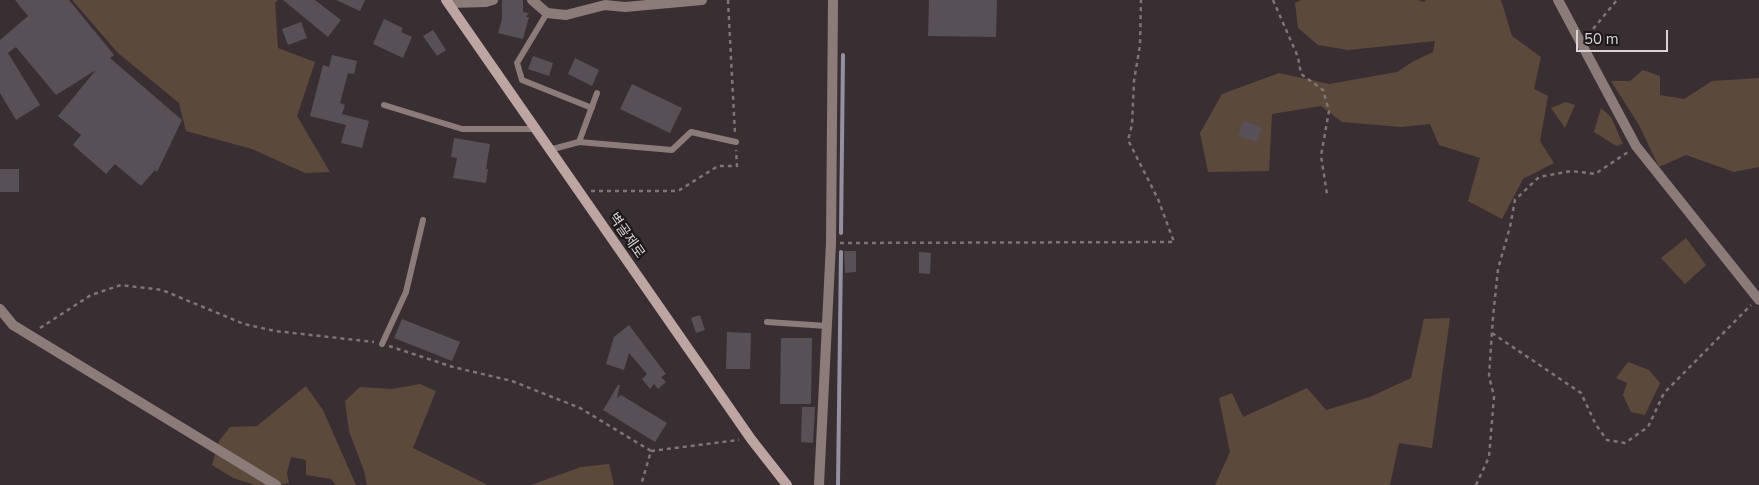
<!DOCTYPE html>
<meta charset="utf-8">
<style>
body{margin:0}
#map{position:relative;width:1759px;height:485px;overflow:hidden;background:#392f32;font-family:"Nunito Sans",sans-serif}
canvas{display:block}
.scale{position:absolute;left:1576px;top:30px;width:92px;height:22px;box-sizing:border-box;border:2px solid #d9d3d4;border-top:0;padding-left:6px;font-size:15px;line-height:18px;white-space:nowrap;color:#d9d3d4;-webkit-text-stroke:4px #1d191a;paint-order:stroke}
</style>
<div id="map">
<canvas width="1759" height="485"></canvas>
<div class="scale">50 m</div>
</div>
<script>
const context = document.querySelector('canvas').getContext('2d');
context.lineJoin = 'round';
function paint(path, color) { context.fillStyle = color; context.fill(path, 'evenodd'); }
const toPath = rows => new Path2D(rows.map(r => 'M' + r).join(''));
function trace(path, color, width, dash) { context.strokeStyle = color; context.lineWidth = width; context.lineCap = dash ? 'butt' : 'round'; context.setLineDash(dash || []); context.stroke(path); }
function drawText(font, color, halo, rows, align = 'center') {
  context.font = font + ' "Nunito Sans","Noto Sans KR",sans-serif'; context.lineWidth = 4.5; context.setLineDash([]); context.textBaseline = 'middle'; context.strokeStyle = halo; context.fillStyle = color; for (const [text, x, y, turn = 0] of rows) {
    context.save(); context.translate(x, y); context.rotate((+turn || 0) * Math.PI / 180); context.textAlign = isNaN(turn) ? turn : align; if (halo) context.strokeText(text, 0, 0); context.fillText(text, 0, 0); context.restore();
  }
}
paint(toPath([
 [72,0,278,0,275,3,278,48,315,62,297,116,330,172,305,173,252,149,186,131,179,103,118,53],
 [1301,0,1418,0,1424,2,1426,0,1501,0,1512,36,1541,57,1534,89,1548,96,1540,141,1554,163,1523,179,1502,219,1468,201,1480,158,1439,145,1430,124,1401,127,1342,122,1321,106,1272,114,1269,171,1208,172,1200,133,1222,94,1279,73,1329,84,1397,72,1412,62,1433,52,1435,41,1348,50,1318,45,1298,28,1295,3],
 [1643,70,1660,76,1660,95,1684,99,1712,81,1759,78,1759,167,1734,172,1686,155,1659,167,1639,125,1611,81,1630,81],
 [1566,102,1575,105,1565,128,1551,108],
 [1601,108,1611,117,1623,144,1616,146,1594,132],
 [1686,238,1706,265,1685,284,1661,258],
 [1450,318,1432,448,1399,443,1390,485,1215,485,1230,452,1219,398,1232,393,1243,417,1307,388,1326,410,1370,397,1411,378,1424,319],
 [1628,362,1649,370,1660,383,1645,415,1631,412,1623,395,1627,383,1616,378],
 [420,384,436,391,413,448,488,485,367,485,364,471,349,431,345,401,360,387,392,389],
 [306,386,323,410,356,485,336,485,331,479,306,475,306,460,291,457,287,473,289,483,277,485,255,485,233,478,212,465,219,441,230,427,257,426],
 [609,464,614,485,531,485,581,467]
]), '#5b4a3b');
trace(toPath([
 [841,233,843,55],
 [838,485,841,252]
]), '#948fa3', 4);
paint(toPath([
 [15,0,69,0,114,55,110,58,182,120,157,172,155,170,141,186,115,164,106,174,73,145,81,135,58,116,96,70,56,95,16,47,8,53,40,105,16,120,0,93,0,40,28,16],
 [283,0,315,0,341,20,328,37],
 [336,0,365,0,360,11],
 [502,0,523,0,523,12,529,13,526,17,529,17,523,39,498,33,502,19],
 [929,0,997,0,996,37,928,36],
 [384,19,403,28,401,32,412,37,403,58,373,44],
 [301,22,307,38,288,45,282,29],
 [433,30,446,50,437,56,423,36],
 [332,55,357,61,354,74,348,73,340,103,345,105,342,114,369,121,362,148,341,143,346,125,310,116,323,65,329,67],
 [533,56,553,63,549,76,528,69],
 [575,58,599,70,592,86,568,74],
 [632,84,682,108,670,133,620,109],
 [1243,121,1262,127,1257,142,1238,136],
 [454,138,490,144,486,169,488,169,486,183,453,178,457,158,451,157],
 [0,169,19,169,19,192,0,192],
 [844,251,856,251,856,272,845,273],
 [919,252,931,253,930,274,919,273],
 [700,315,705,330,696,333,691,318],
 [402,319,460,342,452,361,394,338],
 [629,325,666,374,661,377,666,382,658,389,654,384,650,389,642,379,647,374,629,353,624,370,606,364,614,337],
 [727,332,751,333,750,369,726,369],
 [781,338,812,338,811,404,780,404],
 [618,385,620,385,617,398,621,395,667,423,655,442,603,410],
 [802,407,815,407,813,443,801,442]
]), '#575057');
trace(toPath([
 [728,0,735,134],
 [1273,0,1298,57,1301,74,1323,90,1329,111,1321,156,1327,194],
 [1588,35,1617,0],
 [591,191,678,191,718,166,737,166,736,150],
 [840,243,1174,242,1158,199,1128,140,1132,125,1134,81,1140,45,1141,0],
 [40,328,91,295,121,285,162,290,244,324,275,331,374,342],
 [1492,333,1581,393,1596,425,1607,440,1625,443,1648,427,1664,393,1751,305],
 [389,346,453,367,512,381,580,408,651,451,641,485],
 [651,451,739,440],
 [1476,485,1489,457,1494,397,1489,376,1493,317,1498,269,1510,227,1515,200,1539,177,1571,171,1595,174,1628,152]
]), '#7e7578', 2.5, [4, 4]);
trace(toPath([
 [547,13,517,63,522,80,592,108],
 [384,105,462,129,535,129],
 [579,142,672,150,691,132,736,142],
 [549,150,579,142,597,93],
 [767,322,827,326],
 [382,344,406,292,423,220]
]), '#8b7c79', 6);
trace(toPath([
 [532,0,547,13,566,15,605,5,625,7,702,0],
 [1558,0,1636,146,1759,300],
 [449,3,486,2,493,0],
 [0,309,13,325,276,485],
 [819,485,831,243,833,0]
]), '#8b7c79', 10);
trace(toPath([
 [446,0,751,439,787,485]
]), '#bda6a1', 10);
drawText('14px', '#d9d3d4', '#1d191a', [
 ["벽골제로",626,236,55]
]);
</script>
